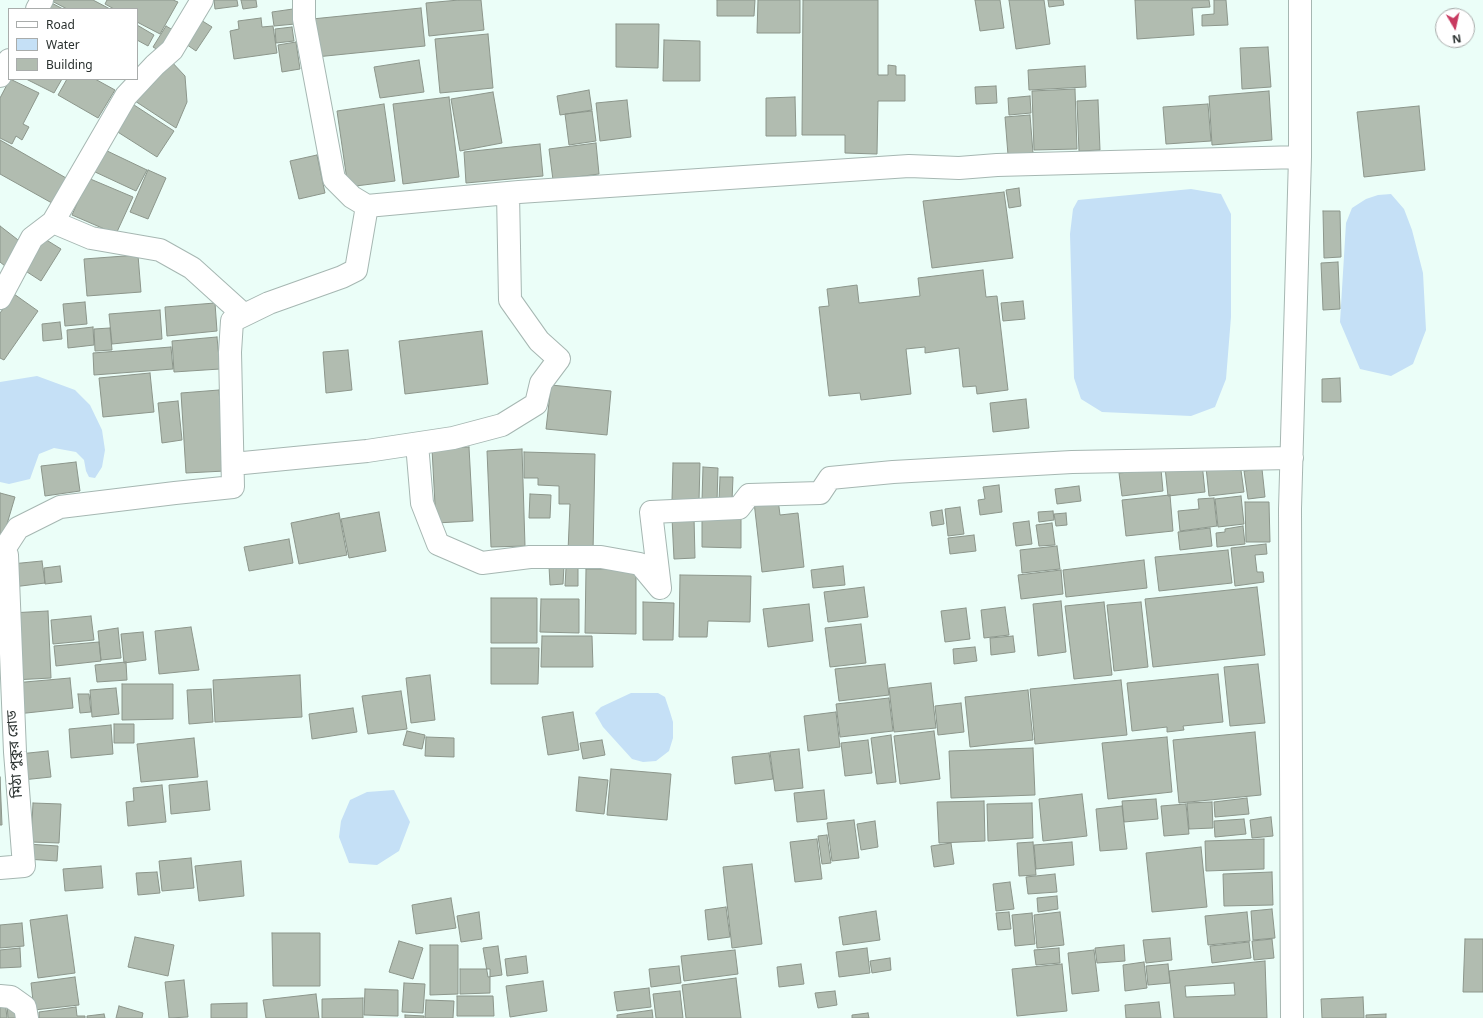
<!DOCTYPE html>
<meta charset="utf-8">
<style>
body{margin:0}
#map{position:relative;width:1483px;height:1018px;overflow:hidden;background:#ebfef8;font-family:"Noto Sans",sans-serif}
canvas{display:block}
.legend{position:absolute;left:8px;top:8px;width:130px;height:72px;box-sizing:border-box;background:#fff;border:1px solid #a9acab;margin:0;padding:5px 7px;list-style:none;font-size:12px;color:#29302e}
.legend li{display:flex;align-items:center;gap:8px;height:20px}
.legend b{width:20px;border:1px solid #a9acab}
.north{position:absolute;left:1435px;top:8px;width:40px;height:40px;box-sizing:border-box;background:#fff;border:1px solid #a9acab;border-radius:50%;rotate:171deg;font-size:11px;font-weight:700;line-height:16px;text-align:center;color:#29302e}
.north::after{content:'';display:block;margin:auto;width:14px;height:18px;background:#c83a60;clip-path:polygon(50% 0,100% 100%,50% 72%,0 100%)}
</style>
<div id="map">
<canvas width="1483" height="1018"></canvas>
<ul class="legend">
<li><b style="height:5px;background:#fff"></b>Road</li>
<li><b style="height:11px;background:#c5e0f6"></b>Water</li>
<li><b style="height:11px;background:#b1bcb0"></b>Building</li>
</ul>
<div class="north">N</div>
</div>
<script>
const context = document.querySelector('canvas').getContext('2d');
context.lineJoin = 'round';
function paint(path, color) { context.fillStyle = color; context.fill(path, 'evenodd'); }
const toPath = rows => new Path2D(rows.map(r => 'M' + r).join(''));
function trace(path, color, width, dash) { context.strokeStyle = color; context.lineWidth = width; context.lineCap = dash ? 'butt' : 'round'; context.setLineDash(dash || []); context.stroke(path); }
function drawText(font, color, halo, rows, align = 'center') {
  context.font = font + ' "Noto Sans","Noto Sans Bengali",sans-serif'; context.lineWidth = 3.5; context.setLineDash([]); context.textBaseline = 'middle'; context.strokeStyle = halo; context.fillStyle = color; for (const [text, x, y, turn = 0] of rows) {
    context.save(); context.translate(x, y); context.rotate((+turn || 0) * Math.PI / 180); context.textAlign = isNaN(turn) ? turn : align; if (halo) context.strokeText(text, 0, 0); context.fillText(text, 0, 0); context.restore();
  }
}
paint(toPath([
 [1191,189,1221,194,1231,214,1231,317,1226,379,1215,407,1191,416,1102,412,1081,399,1074,378,1070,234,1073,209,1078,200],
 [1391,194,1404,209,1412,230,1423,273,1426,330,1413,364,1391,376,1360,369,1340,322,1346,223,1352,208,1366,199,1378,195],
 [37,376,75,390,90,405,102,430,105,450,102,467,95,478,89,477,86,471,84,460,76,452,54,448,39,454,30,479,9,484,0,482,0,382],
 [631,693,658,693,665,697,670,712,673,722,673,738,669,751,656,761,643,762,632,759,603,727,595,713,601,707],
 [394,790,410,822,399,851,377,865,349,863,339,837,341,821,350,800,367,792]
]), '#c5e0f6');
const building = toPath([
 [46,0,63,9,39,9,46,0],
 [50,0,93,0,110,9,67,9,50,0],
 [107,0,173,0,178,2,160,34,137,22,137,9,114,9,105,4,107,0],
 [214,0,237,0,238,6,215,9,214,0],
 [241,0,256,0,257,7,243,9,241,0],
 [459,0,481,0,484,30,429,36,426,3,459,0],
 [717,0,755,0,754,16,717,16,717,0],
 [758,0,800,0,800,33,757,33,758,0],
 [803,0,878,0,878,75,888,75,888,65,896,66,896,75,905,75,905,101,878,101,877,154,845,153,845,135,802,135,803,0],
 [975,0,1000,0,1004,28,980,31,975,0],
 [1009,0,1044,0,1050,44,1016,49,1009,0],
 [1048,0,1063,0,1064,5,1049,7,1048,0],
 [1135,0,1209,0,1210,7,1192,8,1194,35,1137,39,1135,0],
 [1214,0,1226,0,1228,25,1202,26,1202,15,1214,14,1214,0],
 [421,8,425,46,316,57,312,19,421,8],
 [293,9,295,24,274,26,272,12,293,9],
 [196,17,212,27,196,51,180,40,196,17],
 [261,18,262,27,273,26,277,53,234,59,230,31,239,29,238,21,261,18],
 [616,24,659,24,658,68,616,67,616,24],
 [137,25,154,35,148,46,137,40,137,25],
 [166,26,178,33,165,54,153,47,166,26],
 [292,27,294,41,276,43,275,29,292,27],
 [488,34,493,88,440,93,435,39,488,34],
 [664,40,700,41,700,81,663,81,664,40],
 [296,42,300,69,282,72,278,45,296,42],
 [1268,47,1271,87,1242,89,1240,48,1268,47],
 [169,59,185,76,187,102,176,128,135,101,169,59],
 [419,60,424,92,380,98,374,67,419,60],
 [1085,66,1086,87,1029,90,1028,70,1085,66],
 [10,79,39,93,23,124,29,127,22,140,16,136,12,144,0,138,0,98,10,79],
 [26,79,62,79,54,93,26,79],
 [67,79,95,79,115,90,98,118,58,95,67,79],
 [996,86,997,103,976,104,975,87,996,86],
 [1075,89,1077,149,1034,150,1032,91,1075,89],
 [589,90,592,110,560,115,557,96,589,90],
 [1269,91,1272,140,1212,145,1209,96,1269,91],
 [493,92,502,143,460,151,451,99,493,92],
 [1030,96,1031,113,1009,115,1008,98,1030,96],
 [449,97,459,177,403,184,393,104,449,97],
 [795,97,796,136,766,136,766,98,795,97],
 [627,100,631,137,600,141,596,103,627,100],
 [1098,100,1100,150,1079,151,1077,101,1098,100],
 [131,103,174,131,157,157,113,129,131,103],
 [384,104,395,181,348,187,337,111,384,104],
 [1208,104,1211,141,1166,144,1163,107,1208,104],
 [1419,106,1425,170,1364,177,1357,112,1419,106],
 [592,111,596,141,569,145,565,114,592,111],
 [1030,115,1033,153,1008,155,1005,117,1030,115],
 [0,140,73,182,59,207,0,174,0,140],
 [596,143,599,174,553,180,549,149,596,143],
 [540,144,543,176,466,183,464,152,540,144],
 [103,149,147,170,136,191,93,171,103,149],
 [317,155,325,193,299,199,290,161,317,155],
 [148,170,166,178,148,219,130,212,148,170],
 [88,178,133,197,116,234,72,215,88,178],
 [1019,188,1021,206,1009,208,1006,190,1019,188],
 [1004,192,1013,258,932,268,923,201,1004,192],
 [1323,211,1340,211,1341,257,1324,258,1323,211],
 [0,226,22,243,5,266,0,262,0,226],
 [40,236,61,249,41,281,21,268,40,236],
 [138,255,141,292,87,296,84,259,138,255],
 [1338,262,1340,309,1323,310,1321,263,1338,262],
 [983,270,986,297,997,296,1008,390,977,394,976,386,963,387,959,348,925,353,925,347,906,349,911,394,861,400,860,393,829,396,819,307,829,306,827,289,857,285,859,303,920,296,918,278,983,270],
 [14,294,38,311,4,360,0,358,0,313,14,294],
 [1023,301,1025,319,1003,321,1001,303,1023,301],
 [85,302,87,324,65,326,63,304,85,302],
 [215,303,217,331,167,336,165,307,215,303],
 [160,310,162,339,112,344,109,314,160,310],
 [60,322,62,339,43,341,42,324,60,322],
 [93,327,94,345,68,348,67,330,93,327],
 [110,328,112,350,95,351,94,329,110,328],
 [482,331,488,384,405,394,399,341,482,331],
 [217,337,220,369,174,372,172,341,217,337],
 [171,347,173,369,94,375,93,353,171,347],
 [348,350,352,390,326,393,323,352,348,350],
 [150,373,154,412,103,417,99,378,150,373],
 [1340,378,1341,402,1322,402,1322,379,1340,378],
 [551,385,611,391,607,435,546,429,551,385],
 [219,390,225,471,186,473,181,393,219,390],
 [1026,399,1029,428,993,432,990,403,1026,399],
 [178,401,182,440,162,443,158,403,178,401],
 [469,447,473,521,436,523,432,449,469,447],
 [522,449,525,546,491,547,487,451,522,449],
 [524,452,595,454,593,552,568,551,570,504,559,504,559,486,538,485,538,478,524,478,524,452],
 [76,462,80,491,45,496,41,466,76,462],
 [673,463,700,463,699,501,672,500,673,463],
 [1202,463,1205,492,1168,496,1165,467,1202,463],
 [1240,463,1244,492,1209,496,1206,467,1240,463],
 [703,467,718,468,717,502,702,501,703,467],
 [1161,469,1163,491,1122,496,1119,473,1161,469],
 [1262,469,1265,497,1248,499,1244,471,1262,469],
 [720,477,733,477,732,501,719,501,720,477],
 [999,485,1002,512,980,515,978,500,985,499,983,487,999,485],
 [1079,486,1081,501,1057,504,1055,489,1079,486],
 [0,493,15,497,2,541,0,540,0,493],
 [530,494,551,495,550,518,529,518,530,494],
 [1170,495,1173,531,1126,536,1122,500,1170,495],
 [1241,496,1244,524,1218,527,1215,499,1241,496],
 [1214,498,1217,526,1180,531,1178,511,1199,509,1198,499,1214,498],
 [778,499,780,515,798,513,804,567,762,572,754,502,778,499],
 [1245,502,1269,502,1270,542,1246,542,1245,502],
 [960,507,964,534,948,536,945,509,960,507],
 [942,510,944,524,932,526,930,512,942,510],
 [1053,511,1054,520,1039,522,1038,512,1053,511],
 [379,512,386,551,349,558,341,519,379,512],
 [339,513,347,555,299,564,291,523,339,513],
 [1066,513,1067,525,1056,526,1054,514,1066,513],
 [694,517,695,558,674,559,672,518,694,517],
 [702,518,741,518,741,548,702,547,702,518],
 [1029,521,1032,544,1016,546,1013,523,1029,521],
 [1052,523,1055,545,1039,546,1036,525,1052,523],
 [1243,526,1245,544,1217,547,1216,533,1225,532,1225,529,1243,526],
 [1210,528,1212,546,1180,550,1178,532,1210,528],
 [974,535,976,551,950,554,948,538,974,535],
 [289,539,293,563,249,571,244,547,289,539],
 [1266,544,1267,554,1255,555,1257,572,1263,572,1264,582,1235,586,1231,548,1266,544],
 [1057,546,1060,569,1022,573,1020,550,1057,546],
 [1228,550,1232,583,1159,591,1155,557,1228,550],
 [1144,560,1147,588,1066,597,1063,570,1144,560],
 [42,561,45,583,13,587,11,564,42,561],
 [60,566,62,582,45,584,44,568,60,566],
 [549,566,564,566,563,584,550,585,549,566],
 [843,566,845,585,813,588,811,570,843,566],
 [566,568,578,568,578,586,565,586,566,568],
 [586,569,636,569,636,634,585,633,586,569],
 [1061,570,1063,594,1021,599,1018,575,1061,570],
 [680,575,751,576,750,622,708,621,707,637,679,637,680,575],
 [864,587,868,617,828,622,824,592,864,587],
 [1257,587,1265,655,1153,667,1145,599,1257,587],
 [491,598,537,598,537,643,491,643,491,598],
 [541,599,579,599,579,633,540,632,541,599],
 [1061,601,1066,652,1038,656,1033,604,1061,601],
 [643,602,674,603,673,640,643,640,643,602],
 [1104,602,1112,675,1074,679,1065,606,1104,602],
 [1141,602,1148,667,1114,671,1107,605,1141,602],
 [809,604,813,641,768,647,763,609,809,604],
 [1005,607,1009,635,984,638,981,610,1005,607],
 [966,608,970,639,945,642,941,611,966,608],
 [48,611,51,678,13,680,10,613,48,611],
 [91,616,94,640,53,644,51,620,91,616],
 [861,624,866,663,830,667,825,628,861,624],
 [191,627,199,670,159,674,155,631,191,627],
 [118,628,121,658,101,660,98,631,118,628],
 [143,632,146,660,124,663,121,634,143,632],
 [542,636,592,636,593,667,541,667,542,636],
 [1013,636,1015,652,991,655,990,638,1013,636],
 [99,642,101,661,56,666,54,646,99,642],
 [975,647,977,661,954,664,953,649,975,647],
 [491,648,539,648,538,684,491,684,491,648],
 [126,662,127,680,97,682,95,665,126,662],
 [885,664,889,695,839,701,835,669,885,664],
 [1258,664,1265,723,1230,726,1224,667,1258,664],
 [1218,674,1223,722,1183,726,1184,730,1167,732,1167,727,1132,731,1127,683,1218,674],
 [300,675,302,717,215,722,213,680,300,675],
 [430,675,435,720,411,723,406,678,430,675],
 [70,678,73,708,17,714,14,683,70,678],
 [1121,680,1127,735,1035,744,1030,689,1121,680],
 [931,683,936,728,894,732,889,688,931,683],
 [122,684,173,684,173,719,122,720,122,684],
 [116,688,119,714,92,717,90,690,116,688],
 [211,689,213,722,189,724,187,690,211,689],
 [1028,690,1033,740,970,747,965,697,1028,690],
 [401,691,407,729,368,734,362,696,401,691],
 [78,694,89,694,91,712,80,713,78,694],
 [889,698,893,731,840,737,836,704,889,698],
 [961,703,964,732,938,735,935,706,961,703],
 [353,708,357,732,312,739,309,714,353,708],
 [573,712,579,750,548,755,542,717,573,712],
 [836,712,840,747,808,751,804,716,836,712],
 [114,724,134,724,134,743,114,743,114,724],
 [111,725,113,754,71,758,69,729,111,725],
 [407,731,425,735,422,749,403,745,407,731],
 [934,731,940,779,900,784,894,736,934,731],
 [1255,732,1261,795,1179,803,1173,740,1255,732],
 [891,735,896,782,877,784,871,738,891,735],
 [426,737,454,738,454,757,425,756,426,737],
 [1167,737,1172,792,1108,799,1102,743,1167,737],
 [194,738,198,777,141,782,137,744,194,738],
 [602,740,605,755,583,759,580,743,602,740],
 [868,740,872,773,845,776,841,743,868,740],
 [1033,748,1035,795,951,798,949,751,1033,748],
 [799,749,803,788,775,791,770,752,799,749],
 [48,751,51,777,22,780,19,754,48,751],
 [769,753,773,779,735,784,732,757,769,753],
 [611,769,671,774,667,820,607,815,611,769],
 [0,777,2,825,0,825,0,777],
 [579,777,608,780,604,814,576,811,579,777],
 [207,781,210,810,171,814,169,785,207,781],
 [162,785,166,822,128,826,126,802,134,801,133,788,162,785],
 [824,790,827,819,797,822,794,793,824,790],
 [1082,794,1087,836,1043,841,1039,799,1082,794],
 [1247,798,1249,814,1215,817,1214,802,1247,798],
 [1156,799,1158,819,1124,822,1122,801,1156,799],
 [984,801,985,841,939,843,937,802,984,801],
 [1212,802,1213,828,1189,829,1187,803,1212,802],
 [33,803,61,804,59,843,31,842,33,803],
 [1032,803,1033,838,988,841,987,804,1032,803],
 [1186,804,1189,834,1164,836,1161,806,1186,804],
 [1122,806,1127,849,1100,851,1096,809,1122,806],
 [1271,817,1273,836,1252,838,1250,820,1271,817],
 [1244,819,1246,834,1215,837,1214,821,1244,819],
 [854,820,859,858,832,861,827,823,854,820],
 [875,821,878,847,861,850,857,824,875,821],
 [827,835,831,863,822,864,818,836,827,835],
 [817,839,822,879,795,882,790,842,817,839],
 [1264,839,1264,869,1206,871,1205,841,1264,839],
 [1033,842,1036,875,1019,876,1017,843,1033,842],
 [1072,842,1074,865,1036,869,1034,845,1072,842],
 [951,843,954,864,934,867,931,846,951,843],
 [27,844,58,846,57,861,26,859,27,844],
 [1201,847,1207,907,1152,912,1146,853,1201,847],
 [191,858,194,888,162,891,159,861,191,858],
 [241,861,244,896,199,901,195,866,241,861],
 [752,864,762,944,732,948,723,867,752,864],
 [101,866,103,888,65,891,63,869,101,866],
 [157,872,160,893,138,895,136,873,157,872],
 [1272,872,1273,905,1224,906,1223,874,1272,872],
 [1055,874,1057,892,1028,894,1026,877,1055,874],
 [1010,882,1014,909,996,911,993,884,1010,882],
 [1057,896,1058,909,1038,912,1037,898,1057,896],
 [451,898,456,928,416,934,412,905,451,898],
 [726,907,730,937,708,940,705,910,726,907],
 [1272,909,1275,938,1253,940,1251,911,1272,909],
 [876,911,880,940,843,945,839,917,876,911],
 [479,912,482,939,461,942,457,916,479,912],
 [1009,912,1011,929,998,930,996,913,1009,912],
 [1060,912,1064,945,1037,948,1034,915,1060,912],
 [1247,912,1250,941,1208,945,1205,916,1247,912],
 [1032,913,1035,944,1015,946,1012,915,1032,913],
 [67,915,75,973,38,978,30,920,67,915],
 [22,923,24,946,0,948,0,925,22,923],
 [272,933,320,933,320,986,273,986,272,933],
 [135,937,174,945,168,976,128,967,135,937],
 [1170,938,1172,960,1146,963,1143,940,1170,938],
 [1272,939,1274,958,1254,960,1252,941,1272,939],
 [1465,939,1483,939,1483,992,1463,992,1465,939],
 [399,941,423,948,413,979,389,972,399,941],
 [1249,942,1251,958,1212,963,1210,946,1249,942],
 [430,945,458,945,458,994,430,995,430,945],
 [1124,945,1125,961,1097,963,1095,948,1124,945],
 [498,946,502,975,488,977,483,948,498,946],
 [20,948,21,967,0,968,0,950,20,948],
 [867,948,870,973,839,977,836,952,867,948],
 [1059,948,1060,963,1036,965,1034,950,1059,948],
 [735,950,738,974,684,981,681,956,735,950],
 [1094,950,1099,991,1072,994,1068,953,1094,950],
 [526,956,528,973,507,976,505,959,526,956],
 [890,958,891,970,872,973,870,961,890,958],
 [1265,961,1267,1018,1174,1018,1169,971,1265,961],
 [1234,983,1235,995,1186,997,1185,986,1234,983],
 [1144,962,1147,988,1125,991,1123,965,1144,962],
 [801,964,804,984,779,987,777,967,801,964],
 [1062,964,1067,1011,1017,1016,1012,969,1062,964],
 [1168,964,1170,983,1148,985,1146,966,1168,964],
 [679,966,681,983,651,987,649,969,679,966],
 [460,969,490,969,490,993,460,994,460,969],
 [75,977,79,1005,34,1010,31,983,75,977],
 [736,978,741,1018,686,1018,682,985,736,978],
 [184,980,188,1017,169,1018,165,982,184,980],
 [543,981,547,1011,510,1017,506,986,543,981],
 [404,983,425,984,423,1013,402,1012,404,983],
 [649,988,651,1007,617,1011,614,992,649,988],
 [365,989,398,990,398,1016,364,1015,365,989],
 [680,991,683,1018,656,1018,653,994,680,991],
 [835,991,837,1005,818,1008,815,993,835,991],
 [316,994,319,1018,266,1018,263,1000,316,994],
 [457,996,493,996,494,1016,457,1016,457,996],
 [1363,997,1364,1018,1322,1018,1321,999,1363,997],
 [363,998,363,1018,322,1018,322,999,363,998],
 [0,1000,5,1000,7,1018,0,1018,0,1000],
 [426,1000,454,1001,453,1018,425,1018,426,1000],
 [1159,1002,1161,1018,1126,1018,1125,1005,1159,1002],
 [247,1003,247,1018,211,1018,211,1004,247,1003],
 [7,1004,20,1018,8,1018,7,1004],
 [119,1006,143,1013,142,1018,116,1018,119,1006],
 [76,1007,77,1016,85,1016,85,1018,39,1018,39,1012,76,1007],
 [652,1010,653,1018,617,1018,617,1015,652,1010],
 [868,1013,869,1018,852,1018,852,1015,868,1013],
 [104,1014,105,1018,87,1018,87,1016,104,1014],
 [1386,1014,1386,1018,1366,1018,1366,1015,1386,1014],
 [405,1015,424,1016,424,1018,405,1018,405,1015]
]);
paint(building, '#b1bcb0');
trace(building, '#8c968b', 1);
const minor = toPath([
 [304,0,304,19,334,179,352,197,367,206],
 [37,9,42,0],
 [0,76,9,60],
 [53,222,91,238,160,250,192,268,244,315],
 [0,298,32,238,53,222,126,96,155,65,172,50,202,0],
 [417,444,422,503,438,544,482,563,530,557,601,557,640,564,660,588,651,512,739,508,749,495,820,493,830,478,893,472,1072,462,1292,458],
 [233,464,367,451,453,438,502,425,536,404,541,383,559,359,539,341,510,300,508,193],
 [0,549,7,555,15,752,24,866,0,868],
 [3,551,18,528,60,507,175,493,233,487,230,352,232,321,269,303,342,277,356,270,367,206,519,192,909,166,959,168,997,165,1300,157],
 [0,996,11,997,25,1007,27,1018],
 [1292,1018,1290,509,1300,157,1300,0]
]);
trace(minor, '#a6b7b2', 24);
trace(minor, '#fff', 22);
drawText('14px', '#29302e', '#fff', [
 ["মিঠা পুকুর রোড",15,754,-94]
]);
</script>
